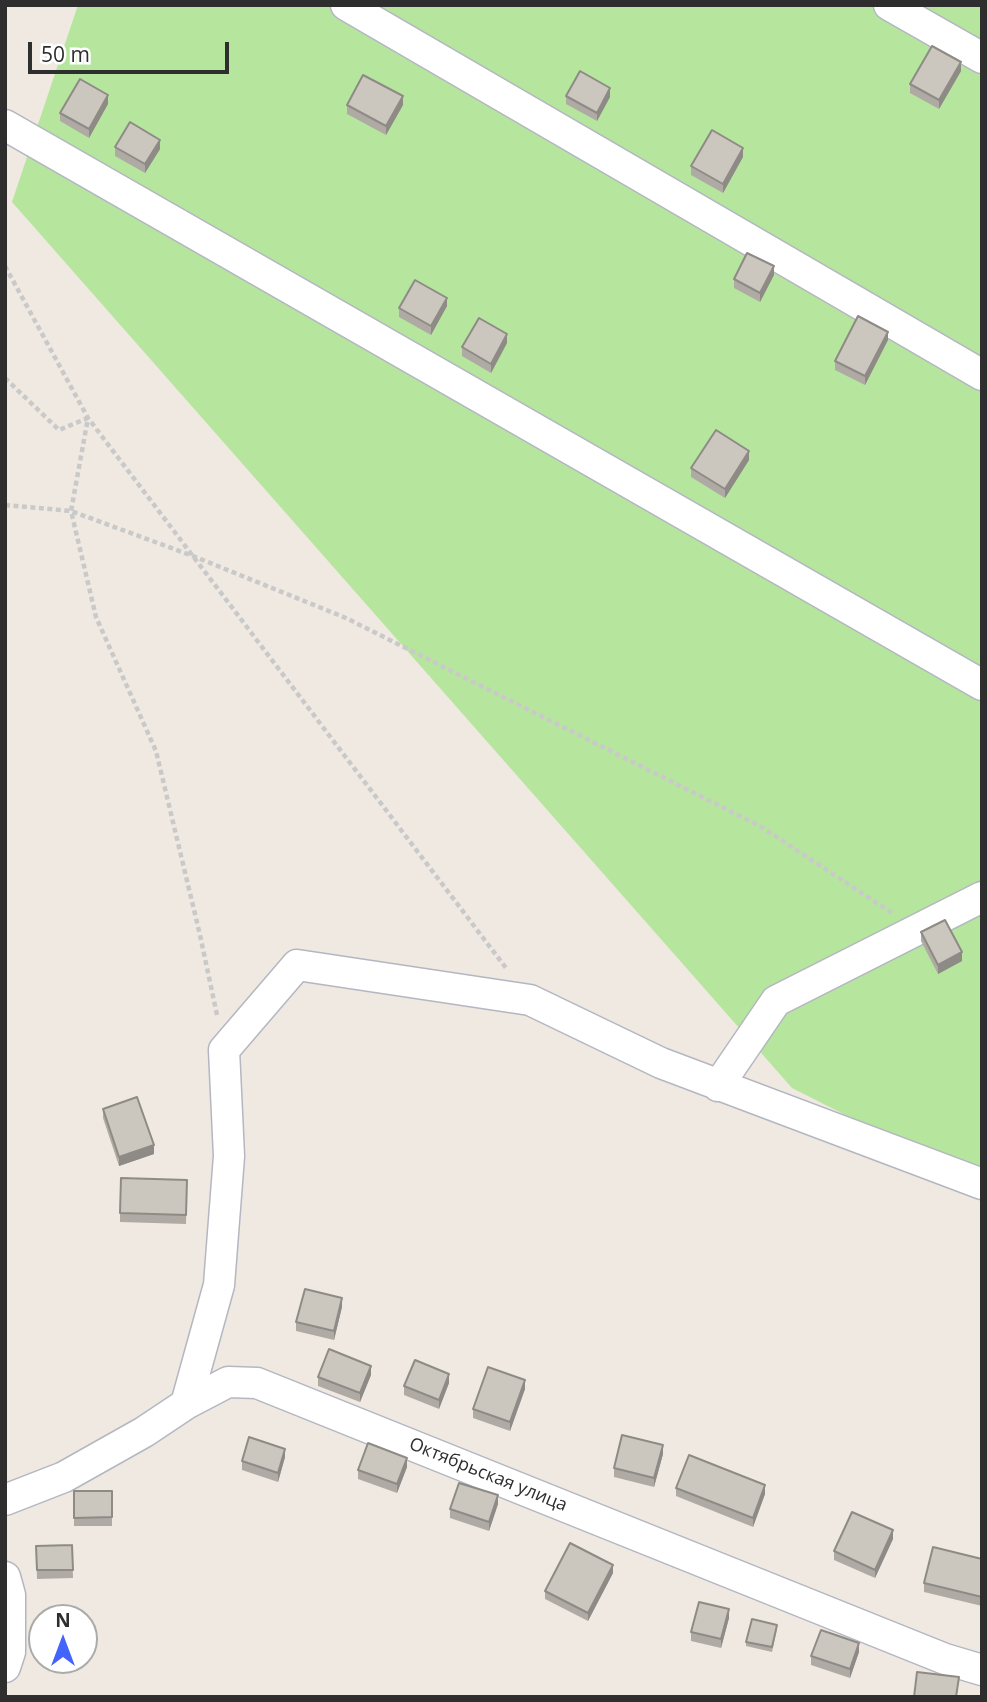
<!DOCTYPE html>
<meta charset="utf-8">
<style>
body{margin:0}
#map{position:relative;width:987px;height:1702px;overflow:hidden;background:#efe9e1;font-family:"Open Sans",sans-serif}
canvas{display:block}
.frame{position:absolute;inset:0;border:7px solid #2e2e2e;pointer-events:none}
.north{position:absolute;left:28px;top:1604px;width:70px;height:70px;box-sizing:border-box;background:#fff;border:2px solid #ababab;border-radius:50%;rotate:0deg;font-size:19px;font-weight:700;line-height:28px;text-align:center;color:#2e2e2e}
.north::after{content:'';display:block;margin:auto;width:24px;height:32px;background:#4264fb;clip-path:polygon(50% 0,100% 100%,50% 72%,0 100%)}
.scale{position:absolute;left:28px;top:42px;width:201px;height:32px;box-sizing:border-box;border:4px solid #2e2e2e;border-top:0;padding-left:9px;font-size:21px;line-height:24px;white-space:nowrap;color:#2e2e2e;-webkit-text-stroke:5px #fff;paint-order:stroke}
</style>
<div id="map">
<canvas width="987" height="1702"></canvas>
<div class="frame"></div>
<div class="north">N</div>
<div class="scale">50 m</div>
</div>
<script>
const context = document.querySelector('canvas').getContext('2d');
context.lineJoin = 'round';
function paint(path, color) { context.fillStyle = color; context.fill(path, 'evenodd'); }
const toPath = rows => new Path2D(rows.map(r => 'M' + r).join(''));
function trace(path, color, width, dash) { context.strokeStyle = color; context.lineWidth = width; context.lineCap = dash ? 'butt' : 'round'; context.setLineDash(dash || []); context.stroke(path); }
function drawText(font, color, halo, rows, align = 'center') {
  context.font = font + ' "Open Sans",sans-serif'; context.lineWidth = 7; context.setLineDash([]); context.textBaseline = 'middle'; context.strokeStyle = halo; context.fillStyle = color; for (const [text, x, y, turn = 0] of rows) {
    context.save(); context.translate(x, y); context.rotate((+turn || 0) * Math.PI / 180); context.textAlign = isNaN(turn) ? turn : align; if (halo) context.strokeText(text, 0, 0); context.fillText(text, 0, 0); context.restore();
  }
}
paint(toPath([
 [78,5,982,5,982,1184,792,1088,12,202]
]), '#b6e59e');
const minor = toPath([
 [346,5,982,375],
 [889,5,982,58],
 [5,125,982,685],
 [718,1086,776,1001,982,897],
 [186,1404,219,1285,229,1156,224,1050,297,965,530,1000,661,1063,982,1184],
 [5,1500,64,1477,144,1432,186,1404,228,1382,257,1383,945,1659,982,1670],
 [5,1577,10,1595,10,1652,5,1667]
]);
trace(minor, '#b4b7c1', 33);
trace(toPath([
 [5,266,88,418,506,968],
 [5,378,59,430,88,418,71,511,96,617,156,751,200,935,217,1015],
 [5,505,71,511,193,556,346,618,760,826,892,913]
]), '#c9c9c9', 4.5, [5, 3.5]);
trace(minor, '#fff', 30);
paint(toPath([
 [961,71,939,109,910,93,910,84],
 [566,96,610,97,597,121,566,104],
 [108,104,89,138,60,121,60,113],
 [347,105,403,105,386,135,347,114],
 [115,147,160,149,145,173,115,156],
 [743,157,723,193,691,175,691,166],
 [774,275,760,302,734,288,734,279],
 [447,306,431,335,399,317,399,308],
 [888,340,865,385,835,370,835,361],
 [507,343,491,373,462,356,462,347],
 [749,460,725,498,691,477,691,468],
 [921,932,962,961,938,974,921,941],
 [103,1109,154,1154,119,1166,103,1118],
 [187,1180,186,1224,120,1222,120,1213],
 [342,1307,334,1340,296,1331,296,1322],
 [371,1375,360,1402,318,1386,318,1377],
 [449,1383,439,1409,404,1395,404,1386],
 [525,1389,510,1431,473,1418,473,1409],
 [663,1454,654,1487,614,1477,614,1468],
 [285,1457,278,1482,242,1470,242,1461],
 [407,1467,397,1493,358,1479,358,1470],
 [676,1488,765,1494,753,1527,676,1496],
 [74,1491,112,1491,112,1526,74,1526],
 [498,1504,489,1531,450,1518,450,1509],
 [893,1539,875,1578,834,1560,834,1551],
 [72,1545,73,1578,37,1579,36,1546],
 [982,1559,982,1606,924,1592,924,1583],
 [613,1573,588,1621,545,1599,545,1591],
 [729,1618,721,1648,691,1641,691,1632],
 [777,1629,772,1652,746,1646,746,1642],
 [859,1652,850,1678,811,1665,811,1656]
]), '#afaba4');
paint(toPath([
 [961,62,961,71,939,109,939,100],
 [610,88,610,97,597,121,597,113],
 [108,95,108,104,89,138,89,129],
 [403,96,403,105,386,135,386,126],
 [160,140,160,149,145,173,145,164],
 [743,148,743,157,723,193,723,184],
 [774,266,774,275,760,302,760,293],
 [447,298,447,306,431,335,431,326],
 [888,332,888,340,865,385,865,376],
 [507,334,507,343,491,373,491,364],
 [749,451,749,460,725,498,725,489],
 [962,952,962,961,938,974,938,965],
 [154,1145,154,1154,119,1166,119,1157],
 [342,1298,342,1307,334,1340,334,1331],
 [371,1366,371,1375,360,1402,360,1393],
 [449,1374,449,1383,439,1409,439,1400],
 [525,1380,525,1389,510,1431,510,1422],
 [663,1445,663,1454,654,1487,654,1478],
 [285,1449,285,1457,278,1482,278,1473],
 [407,1458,407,1467,397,1493,397,1484],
 [765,1485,765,1494,753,1527,753,1518],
 [498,1495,498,1504,489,1531,489,1522],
 [893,1530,893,1539,875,1578,875,1570],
 [613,1565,613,1573,588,1621,588,1613],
 [729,1609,729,1618,721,1648,721,1639],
 [859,1643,859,1652,850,1678,850,1669]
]), '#8e8b86');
const building = toPath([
 [932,46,961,62,939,100,910,84,932,46],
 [580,71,610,88,597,113,566,96,580,71],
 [363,75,403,96,386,126,347,105,363,75],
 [80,79,108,95,89,129,60,113,80,79],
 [130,122,160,140,145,164,115,147,130,122],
 [712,130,743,148,723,184,691,166,712,130],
 [747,253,774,266,760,293,734,279,747,253],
 [415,280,447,298,431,326,399,308,415,280],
 [858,316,888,332,865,376,835,361,858,316],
 [479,318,507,334,491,364,462,347,479,318],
 [716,430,749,451,725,489,691,468,716,430],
 [945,920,962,952,938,965,921,932,945,920],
 [137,1097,154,1145,119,1157,103,1109,137,1097],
 [121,1178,187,1180,186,1215,120,1213,121,1178],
 [305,1289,342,1298,334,1331,296,1322,305,1289],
 [329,1349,371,1366,360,1393,318,1377,329,1349],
 [415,1360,449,1374,439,1400,404,1386,415,1360],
 [488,1367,525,1380,510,1422,473,1409,488,1367],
 [622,1435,663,1445,654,1478,614,1468,622,1435],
 [249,1437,285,1449,278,1473,242,1461,249,1437],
 [368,1443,407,1458,397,1484,358,1470,368,1443],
 [689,1455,765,1485,753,1518,676,1488,689,1455],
 [459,1483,498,1495,489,1522,450,1509,459,1483],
 [74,1491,112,1491,112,1517,74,1518,74,1491],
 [852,1512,893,1530,875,1570,834,1551,852,1512],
 [570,1543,613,1565,588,1613,545,1591,570,1543],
 [72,1545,73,1570,37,1570,36,1546,72,1545],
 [933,1547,982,1559,982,1597,924,1583,933,1547],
 [699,1602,729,1609,721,1639,691,1632,699,1602],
 [752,1619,777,1625,772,1647,746,1642,752,1619],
 [821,1630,859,1643,850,1669,811,1656,821,1630],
 [917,1672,959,1677,956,1697,914,1697,917,1672]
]);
paint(building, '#cbc7bf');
trace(building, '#8e8b86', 2);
drawText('18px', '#2e2e2e', '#fff', [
 ["Октябрьская улица",488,1475,22]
]);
</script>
